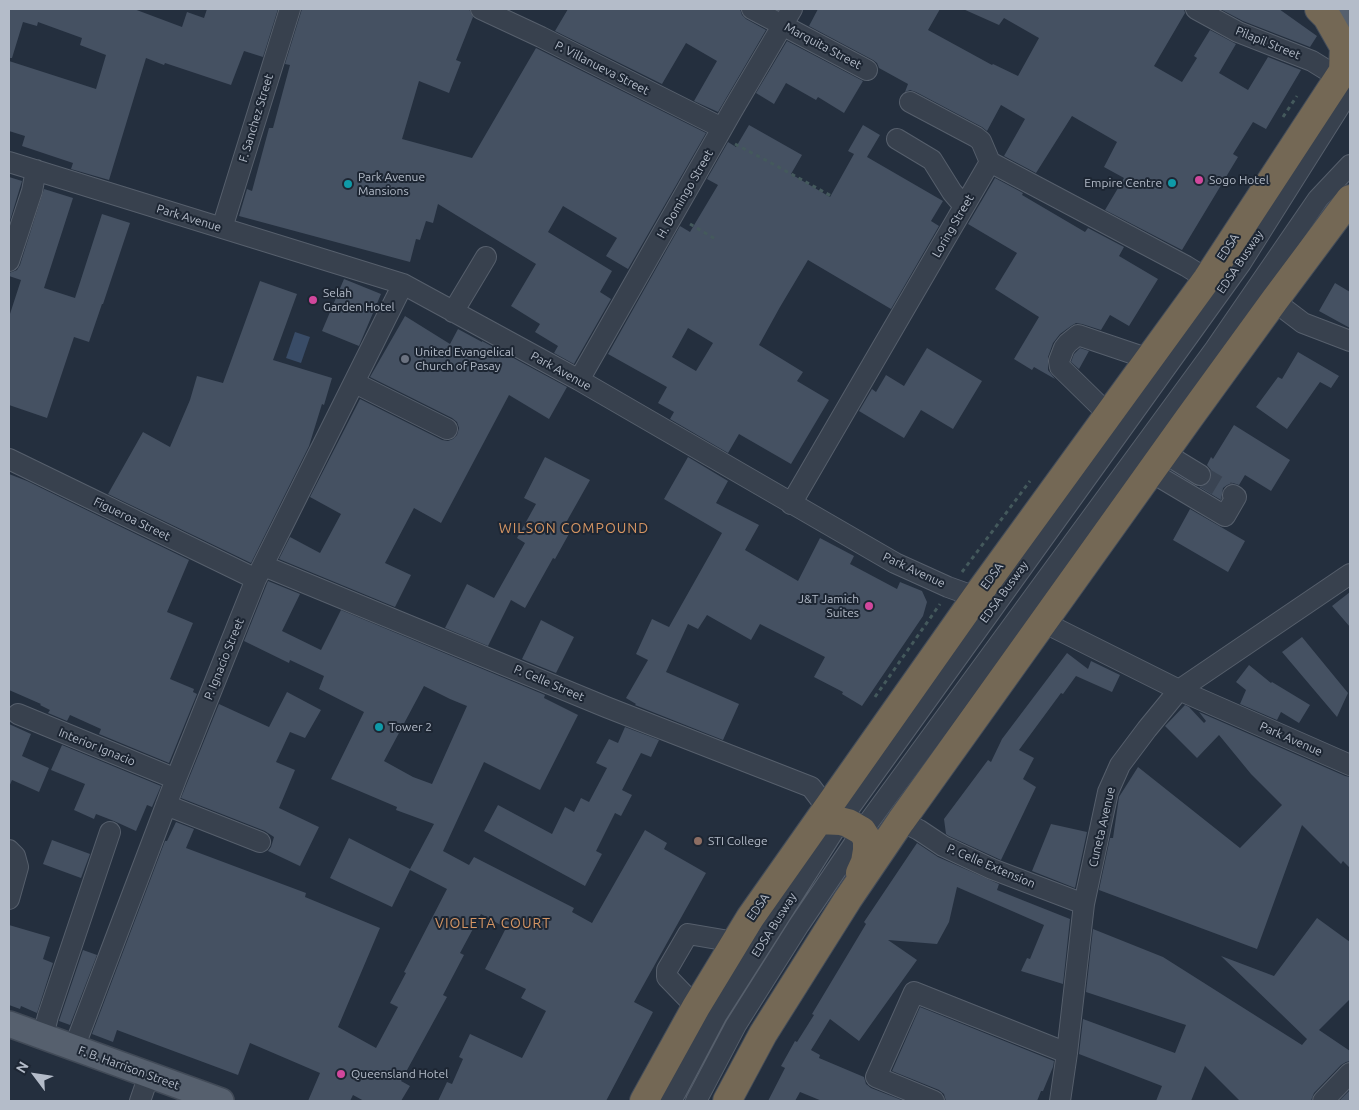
<!DOCTYPE html>
<style>
body{margin:0}
#map{position:relative;width:1359px;height:1110px;overflow:hidden;background:#242f3e;font-family:Ubuntu,sans-serif}
canvas{display:block}
.frame{position:absolute;inset:0;border:10px solid #b4bcc9;pointer-events:none}
.north{position:absolute;left:10px;top:1050px;width:50px;height:50px;-webkit-text-stroke:4px #1d2633;paint-order:stroke;rotate:301deg;font-size:14px;font-weight:700;line-height:20px;text-align:center;color:#b4bcc9}
.north::after{content:'';display:block;margin:auto;width:18px;height:22px;background:#b4bcc9;clip-path:polygon(50% 0,100% 100%,50% 72%,0 100%)}
</style>
<div id="map">
<canvas width="1359" height="1110"></canvas>
<div class="frame"></div>
<div class="north">N</div>
</div>
<script>
const context = document.querySelector('canvas').getContext('2d');
context.lineJoin = 'round';
function paint(path, color) { context.fillStyle = color; context.fill(path, 'evenodd'); }
const toPath = rows => new Path2D(rows.map(r => 'M' + r).join(''));
function trace(path, color, width, dash) { context.strokeStyle = color; context.lineWidth = width; context.lineCap = dash ? 'butt' : 'round'; context.setLineDash(dash || []); context.stroke(path); }
function drawText(font, color, halo, rows, align = 'center') {
  context.font = font + ' Ubuntu,sans-serif'; context.lineWidth = 4; context.setLineDash([]); context.textBaseline = 'middle'; context.strokeStyle = halo; context.fillStyle = color; for (const [text, x, y, turn = 0] of rows) {
    context.save(); context.translate(x, y); context.rotate((+turn || 0) * Math.PI / 180); context.textAlign = isNaN(turn) ? turn : align; if (halo) context.strokeText(text, 0, 0); context.fillText(text, 0, 0); context.restore();
  }
}
paint(toPath([
 [295,332,310,337,301,363,286,358]
]), '#394c67');
paint(toPath([
 [9,9,134,9,182,27,187,12,204,18,207,9,278,9,263,57,244,51,231,85,165,63,164,65,146,58,109,180,71,169,73,163,22,146,25,136,9,131,9,61,96,89,106,55,80,45,82,38,38,22,37,26,23,22,12,58,9,58],
 [302,9,469,9,473,17,456,60,461,62,449,93,419,81,402,139,472,158,536,48,706,133,628,269,606,256,617,238,563,206,548,232,612,271,600,292,611,299,574,364,554,353,558,346,535,332,540,324,511,306,536,264,438,204,433,223,426,221,420,240,416,239,410,262,239,216,247,189,252,191,269,128,273,128,290,65,285,64],
 [568,9,740,9,742,15,746,19,766,30,718,112,694,101,717,61,686,43,662,84,555,31],
 [818,9,940,9,928,30,992,65,993,64,1018,76,1039,38,1004,18,999,25,963,9,1184,9,1185,13,1154,66,1182,82,1197,58,1194,56,1210,30,1236,44,1219,73,1248,90,1268,57,1301,70,1266,129,1253,122,1233,154,1238,157,1182,250,1105,210,1124,178,1104,167,1117,142,1072,116,1036,173,1004,156,1025,119,1001,105,987,131,982,127,916,92,910,90,905,92,908,84,879,68,877,63,873,60,809,26],
 [1223,9,1279,9,1317,36,1310,47,1243,21,1222,10],
 [787,41,863,81,844,113,818,97,816,100,786,83,774,104,756,93],
 [749,125,802,155,791,174,830,197,854,154,848,151,863,125,880,135,867,157,943,201,931,221,939,226,891,309,808,260,780,307,759,345,803,372,797,381,829,400,791,464,739,434,728,453,670,419,674,412,658,403,667,387,608,354,680,226,690,232,718,185,707,179,728,142,736,147],
 [688,328,713,343,696,371,672,357],
 [9,177,22,181,9,224],
 [995,178,1023,193,1022,195,1085,232,1088,228,1124,247,1119,256,1158,279,1129,326,1110,315,1101,330,1082,324,1076,323,1071,326,1060,334,1053,343,1048,357,1048,370,1055,379,1034,367,1032,370,1014,359,1039,317,995,289,1017,253,968,224],
 [44,189,73,198,44,288,75,298,102,214,130,223,103,304,102,304,89,342,74,337,47,418,9,405,9,317,21,280,9,276,9,273,17,270,20,265],
 [344,279,381,294,359,346,322,331],
 [260,281,297,294,273,360,332,378,324,405,322,404,309,446,251,563,108,494,143,432,170,447,190,400,197,376,223,383],
 [1335,283,1350,292,1350,328,1319,311],
 [405,316,450,344,458,329,482,342,482,341,567,387,549,419,509,395,441,523,414,508,385,563,411,575,395,607,279,559,290,537,320,553,341,514,310,497,360,399,442,440,448,441,453,439,457,435,459,428,457,422,452,418,370,377],
 [927,348,982,381,953,429,921,410,904,438,859,411,872,389,876,392,886,375,904,386],
 [1080,348,1089,351,1079,369,1071,362,1074,354],
 [1298,352,1339,376,1331,388,1320,382,1287,429,1256,407,1278,377,1282,379],
 [1234,425,1290,460,1271,491,1245,475,1239,485,1233,483,1227,485,1223,488,1221,500,1199,487,1205,486,1210,481,1212,475,1211,470,1207,465,1211,457,1213,459],
 [545,457,590,480,563,528,570,532,555,559,553,558,525,608,511,600,488,646,445,628,467,584,494,598,525,543,517,538,536,504,524,498],
 [688,457,728,481,716,503,759,525,745,550,798,581,820,538,854,556,850,564,897,589,900,582,922,591,927,602,923,616,862,706,842,694,843,692,814,677,825,657,760,624,751,640,707,615,698,629,688,624,666,672,739,704,723,740,635,705,636,704,626,698,648,660,636,654,652,619,669,627,722,533,664,499],
 [9,474,27,481,189,560,167,612,193,623,170,679,194,689,193,692,197,694,169,763,99,734,101,729,70,715,67,721,48,713,50,710,40,705,41,704,9,690],
 [1190,509,1245,541,1228,572,1173,540],
 [268,581,300,594,282,631,321,650,341,610,545,695,544,698,578,715,540,790,484,762,443,851,469,865,474,857,574,908,572,912,592,923,645,830,667,843,664,849,706,873,634,1002,653,1012,606,1101,438,1101,447,1082,452,1084,463,1059,459,1057,470,1034,522,1058,546,1011,521,998,526,989,485,969,506,928,481,914,460,953,464,955,443,995,447,997,401,1081,410,1086,401,1101,364,1101,353,1095,350,1101,308,1101,320,1073,250,1043,238,1075,117,1030,113,1042,92,1034,165,841,167,841,176,822,194,829,186,848,306,893,305,897,380,928,338,1027,376,1048,398,1007,390,1003,406,973,404,972,447,889,410,870,392,907,330,878,349,838,410,869,434,824,396,810,397,807,331,779,364,712,319,689,324,676,290,660,289,663,244,641],
 [424,686,450,699,467,706,432,784,413,777,384,761],
 [1350,592,1350,627,1332,606],
 [541,620,574,637,556,673,522,659],
 [1302,637,1348,693,1337,717,1282,652],
 [1067,653,1088,669,1091,661,1120,675,1112,692,1076,676,1063,694,1061,693,1019,750,1034,758,1023,779,1036,787,1001,860,949,836,946,834,944,819,988,760,991,762,1002,739],
 [1249,665,1271,683,1272,682,1310,705,1299,723,1281,712,1277,720,1240,704,1246,690,1236,682],
 [287,692,321,710,305,738,290,732,276,762,295,770,279,808,319,827,300,866,268,851,271,847,274,837,265,831,181,798,219,704,269,727],
 [1185,705,1189,707,1204,723,1206,721,1199,712,1345,776,1350,777,1350,868,1343,861,1341,864,1302,825,1257,949,1099,890,1110,838,1113,838,1119,797,1138,767,1240,848,1282,805,1251,774,1219,735,1197,758,1165,726],
 [9,724,31,734,22,756,49,768,39,792,12,780,9,787],
 [625,727,659,740,651,757,641,753,622,790,632,795,621,816,615,813,596,851,602,854,585,886,484,831,498,805,552,834,565,807,574,812,581,798,589,802,607,768,596,763,609,739,618,743],
 [62,745,161,786,152,807,147,805,136,831,114,821,96,814,94,819,74,810,85,784,51,770],
 [1051,824,1087,832,1075,888,1032,871],
 [52,840,90,854,81,878,43,864],
 [917,843,938,857,999,884,997,890,1070,919,1063,984,1021,971,1027,958,1030,959,1044,925,957,887,949,922,937,944,888,940,917,960,859,1041,830,1019,811,1050,820,1055,819,1058,864,1077,866,1084,871,1088,904,1101,822,1101,800,1092,795,1101,768,1101,785,1068,781,1066,795,1041,797,1042,814,1015,812,1014,866,924,864,922],
 [1317,918,1350,942,1350,999,1319,1030,1350,1051,1350,1061,1346,1062,1341,1065,1314,1093,1312,1098,1311,1101,1240,1101,1205,1066,1191,1101,1156,1101,1162,1086,1079,1054,1083,1019,1175,1053,1186,1025,1086,992,1093,929,1163,957,1302,1045,1307,1039,1221,956,1274,976],
 [9,925,50,937,43,959,53,963,37,1013,21,1006,20,1009,9,1005],
 [83,950,97,955,70,1025,59,1021],
 [920,1007,1054,1061,1053,1067,1043,1091,1041,1091,1037,1101,946,1101,944,1094,939,1090,892,1071],
 [1350,1090,1350,1101,1339,1101]
]), '#455162');
trace(toPath([
 [1200,475,1233,495]
]), '#3a4453', 20, [20, 10]);
const minor = toPath([
 [481,9,541,37,722,128],
 [752,9,867,70],
 [1196,9,1238,32,1312,61,1338,77],
 [910,102,976,137,981,141,990,162],
 [897,139,932,160,952,192,964,206],
 [9,162,403,284,579,380,895,563,948,587,976,597],
 [990,162,1186,266,1207,279],
 [222,228,290,9],
 [9,261,32,191,36,170],
 [1274,301,1303,323,1350,341],
 [453,312,486,257],
 [579,380,732,111,792,9],
 [355,383,447,429],
 [1109,415,1060,367,1059,361,1064,348,1068,343,1078,335,1149,359],
 [1164,453,1200,475],
 [9,459,256,579],
 [1151,472,1225,516,1236,497,1233,495],
 [791,504,990,162],
 [264,566,606,707,811,787,827,808],
 [1043,622,1179,690,1350,765],
 [18,714,176,779],
 [166,805,260,842],
 [901,821,919,830,943,846,992,869,1084,904],
 [9,850,15,856,18,867,9,899],
 [696,1007,667,977,667,970,688,934,735,942],
 [43,1036,48,1016,110,832],
 [74,1048,176,779,256,579,403,284],
 [140,1101,149,1075],
 [671,1101,716,1016,840,821,1241,263,1350,90],
 [696,1101,736,1025,799,925,868,823,1215,349,1318,199,1350,165],
 [934,1101,876,1077,914,992,1067,1053],
 [1060,1101,1067,1053,1084,904,1108,792,1120,765,1147,729,1179,690,1350,574],
 [1323,1101,1350,1073]
]);
const major = toPath([
 [1338,9,1350,19],
 [9,1024,221,1101]
]);
const highway = toPath([
 [1319,9,1327,17,1344,47,1343,71],
 [819,820,840,821,848,823,862,831,867,839,867,850,865,862,860,873],
 [644,1101,696,1007,750,918,976,597,1207,279,1343,71,1350,57],
 [727,1101,763,1034,848,899,901,821,1189,418,1274,301,1350,199]
]);
trace(minor, '#565f6c', 22);
trace(major, '#414a57', 28);
trace(highway, '#434c59', 30);
trace(toPath([
 [1283,117,1297,96],
 [735,144,773,164,833,197],
 [690,224,717,240],
 [962,572,1030,481],
 [875,697,940,604]
]), '#44595c', 3, [4, 4]);
trace(minor, '#38414e', 20);
trace(major, '#56606e', 25);
trace(highway, '#746855', 28);
for (const [x, y, r, color] of [
 [1199,180,5,"#d1479c"],
 [1172,183,5,"#0f9aa8"],
 [348,184,5,"#0f9aa8"],
 [313,300,5,"#d1479c"],
 [405,359,5,"#6b7280"],
 [869,606,5,"#d1479c"],
 [379,727,5,"#0f9aa8"],
 [698,841,5,"#8d6e63"],
 [341,1074,5,"#d1479c"]
]) { const dot = new Path2D(); dot.arc(x, y, r, 0, 2 * Math.PI); context.fillStyle = color; context.fill(dot); trace(dot, '#1d2633', 2); }
drawText('12px', '#b4bcc9', '#1d2633', [
 ["Pilapil Street",1268,43,22],
 ["Marquita Street",823,46,28],
 ["P. Villanueva Street",602,68,27],
 ["F. Sanchez Street",256,118,-73],
 ["H. Domingo Street",685,194,-60],
 ["Park Avenue",189,218,17],
 ["Loring Street",953,226,-60],
 ["EDSA",1228,247,-57],
 ["EDSA Busway",1240,262,-56],
 ["Park Avenue",561,371,29],
 ["Figueroa Street",132,519,26],
 ["Park Avenue",914,570,25],
 ["EDSA",992,576,-54],
 ["EDSA Busway",1004,592,-54],
 ["P. Ignacio Street",224,659,-68],
 ["P. Celle Street",549,683,23],
 ["Park Avenue",1291,739,24],
 ["Interior Ignacio",97,747,22],
 ["Cuneta Avenue",1102,827,-77],
 ["P. Celle Extension",991,866,23],
 ["EDSA",758,907,-56],
 ["EDSA Busway",774,925,-58],
 ["F. B. Harrison Street",129,1068,20]
]);
drawText('12px', '#b4bcc9', '#1d2633', [
 ["Park Avenue",358,177],
 ["Mansions",358,191],
 ["Sogo Hotel",1209,180],
 ["Empire Centre",1162,183,"right"],
 ["Selah",323,293],
 ["Garden Hotel",323,307],
 ["United Evangelical",415,352],
 ["Church of Pasay",415,366],
 ["J&T Jamich",859,599,"right"],
 ["Suites",859,613,"right"],
 ["Tower 2",389,727],
 ["STI College",708,841],
 ["Queensland Hotel",351,1074]
], 'left');
context.letterSpacing = '1px';
drawText('14px', '#d59563', '#1d2633', [
 ["WILSON COMPOUND",574,528],
 ["VIOLETA COURT",493,923]
]);
context.letterSpacing = '0px';
</script>
